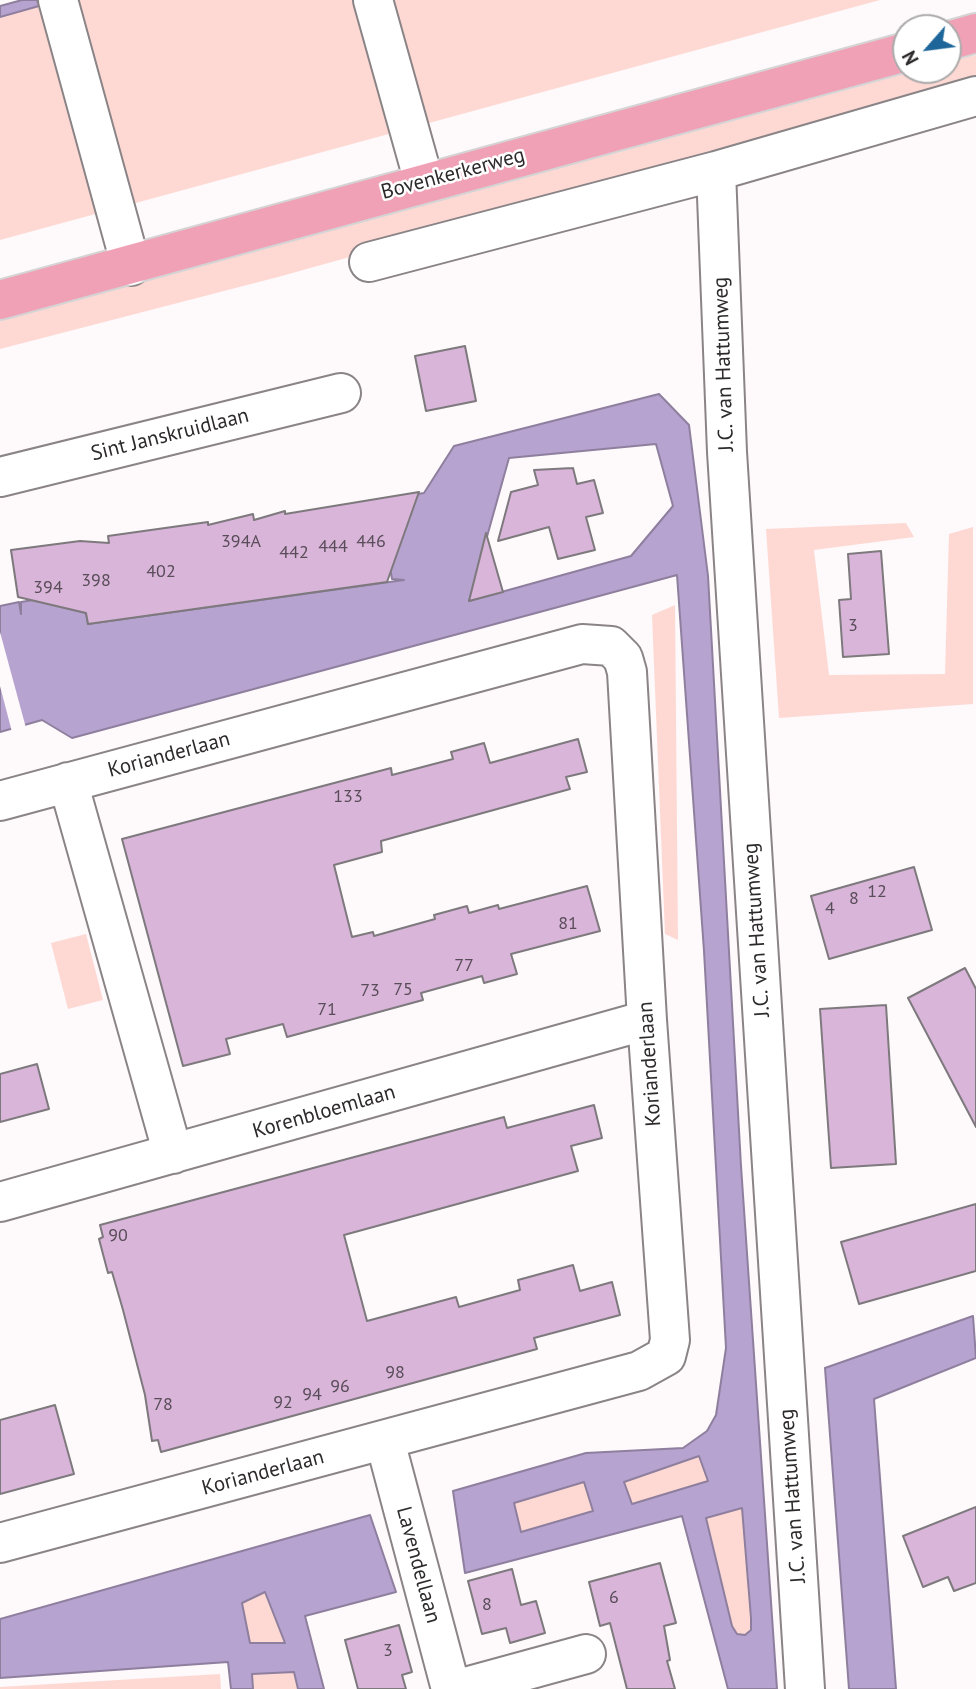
<!DOCTYPE html>
<style>
body{margin:0}
#map{position:relative;width:976px;height:1689px;overflow:hidden;background:#fef9fb;font-family:"PT Sans",sans-serif}
canvas{display:block}
.north{position:absolute;left:892px;top:14px;width:70px;height:70px;box-sizing:border-box;background:#fff;border:2px solid #abaaab;border-radius:50%;rotate:242deg;font-size:19px;font-weight:700;line-height:28px;text-align:center;color:#2d2a2c}
.north::after{content:'';display:block;margin:auto;width:24px;height:32px;background:#1e669a;clip-path:polygon(50% 0,100% 100%,50% 72%,0 100%)}
</style>
<div id="map">
<canvas width="976" height="1689"></canvas>
<div class="north">N</div>
</div>
<script>
const context = document.querySelector('canvas').getContext('2d');
context.lineJoin = 'round';
function paint(path, color) { context.fillStyle = color; context.fill(path, 'evenodd'); }
const toPath = rows => new Path2D(rows.map(r => 'M' + r).join(''));
function trace(path, color, width, dash) { context.strokeStyle = color; context.lineWidth = width; context.lineCap = dash ? 'butt' : 'round'; context.setLineDash(dash || []); context.stroke(path); }
function drawText(font, color, halo, rows, align = 'center') {
  context.font = font + ' "PT Sans",sans-serif'; context.lineWidth = 5; context.setLineDash([]); context.textBaseline = 'middle'; context.strokeStyle = halo; context.fillStyle = color; for (const [text, x, y, turn = 0] of rows) {
    context.save(); context.translate(x, y); context.rotate((+turn || 0) * Math.PI / 180); context.textAlign = isNaN(turn) ? turn : align; if (halo) context.strokeText(text, 0, 0); context.fillText(text, 0, 0); context.restore();
  }
}
paint(toPath([
 [60,0,880,0,0,240,0,17],
 [976,55,976,82,278,277,0,349,0,321,919,70,948,70,948,62],
 [906,523,914,537,814,550,829,675,945,674,949,534,973,527,973,704,779,718,766,529],
 [675,605,678,940,665,934,652,615],
 [86,934,103,1000,68,1009,51,943],
 [700,1456,709,1481,632,1504,624,1482],
 [585,1482,593,1511,521,1532,513,1503],
 [743,1508,751,1618,751,1630,745,1635,737,1634,732,1626,706,1518],
 [265,1592,285,1643,250,1644,241,1603],
 [294,1672,298,1689,253,1689,251,1674],
 [220,1674,221,1689,0,1689,0,1687]
]), '#fed9d4');
const water = toPath([
 [22,0,37,0,39,6,0,17,0,6,22,0],
 [659,394,689,425,708,576,741,1166,777,1689,728,1689,682,1516,465,1573,453,1491,586,1453,683,1448,707,1431,716,1415,726,1348,704,951,677,575,72,738,42,720,0,732,0,606,19,602,21,614,21,602,33,600,86,613,88,624,404,580,392,579,390,568,411,495,424,493,454,446,659,394],
 [656,444,673,506,631,556,469,601,509,458,656,444],
 [699,1456,708,1481,632,1504,624,1482,699,1456],
 [584,1482,593,1511,521,1532,514,1503,584,1482],
 [742,1508,751,1618,751,1630,745,1635,737,1634,732,1626,706,1518,742,1508],
 [973,1316,976,1358,874,1399,896,1689,849,1689,825,1368,973,1316],
 [370,1515,396,1592,305,1616,324,1689,298,1689,294,1672,252,1674,253,1689,231,1689,228,1662,0,1678,0,1619,370,1515],
 [265,1592,285,1643,250,1643,242,1603,265,1592]
]);
paint(water, '#b7a3cf');
trace(water, '#8e7f9e', 2);
paint(toPath([
 [0,632,26,728,12,732,0,686]
]), '#fef9fb');
const building = toPath([
 [465,346,476,401,426,411,415,356,465,346],
 [573,468,577,484,594,480,603,513,586,517,595,550,558,559,549,527,498,541,511,492,538,485,534,470,573,468],
 [419,492,387,582,88,624,86,613,18,597,11,550,80,541,109,543,108,536,208,522,208,525,253,514,254,520,285,511,285,514,419,492],
 [486,533,503,592,469,601,486,533],
 [881,551,889,654,843,657,839,600,851,599,848,554,881,551],
 [578,739,587,772,566,777,570,789,381,841,382,852,334,865,352,937,373,932,374,936,435,919,434,915,467,906,469,913,498,905,499,909,587,886,600,931,511,954,517,974,484,983,482,976,421,993,423,1000,287,1037,283,1024,226,1039,230,1054,183,1066,122,839,391,768,392,775,453,759,451,752,484,743,490,763,578,739],
 [914,867,932,930,829,959,811,896,914,867],
 [965,968,976,989,976,1127,908,998,965,968],
 [886,1005,896,1164,831,1168,820,1009,886,1005],
 [37,1064,49,1109,0,1122,0,1074,37,1064],
 [594,1105,602,1138,571,1146,578,1171,344,1235,367,1321,456,1297,459,1307,520,1290,518,1280,573,1265,580,1291,612,1282,620,1315,534,1338,537,1349,161,1452,158,1440,152,1441,145,1395,123,1310,112,1272,108,1273,99,1239,103,1237,100,1225,504,1117,507,1128,594,1105],
 [976,1204,976,1271,859,1304,841,1242,976,1204],
 [55,1405,74,1474,0,1494,0,1420,55,1405],
 [976,1507,976,1583,954,1591,948,1577,923,1587,903,1536,976,1507],
 [660,1563,676,1623,664,1626,670,1660,667,1661,675,1689,627,1689,610,1623,600,1626,589,1582,660,1563],
 [512,1569,521,1605,536,1601,545,1633,510,1643,506,1628,482,1634,468,1581,512,1569],
 [399,1625,412,1672,402,1675,406,1689,358,1689,345,1640,399,1625]
]);
paint(building, '#d9b5da');
trace(building, '#7d797d', 2);
const minor = toPath([
 [58,0,131,266],
 [373,0,424,182],
 [716,171,727,452,805,1689],
 [369,262,716,171,976,96],
 [0,477,341,393],
 [68,782,173,1154],
 [0,801,582,644,611,646,623,658,627,672,647,1020,670,1340,666,1356,639,1371,0,1543],
 [0,1202,647,1020],
 [385,1441,451,1689],
 [458,1689,586,1654]
]);
const major = toPath([
 [948,41,976,33],
 [0,300,906,52]
]);
trace(minor, '#8a8487', 42);
trace(major, '#d5d4d5', 42);
trace(minor, '#fff', 38);
trace(major, '#f1a1b6', 38);
drawText('18px', '#584d58', null, [
 ["394A",241,542],
 ["446",371,542],
 ["444",333,547],
 ["442",294,553],
 ["402",161,572],
 ["398",96,581],
 ["394",48,588],
 ["3",853,626],
 ["133",348,797],
 ["12",877,892],
 ["8",854,899],
 ["4",830,909],
 ["81",568,924],
 ["77",464,966],
 ["75",403,990],
 ["73",370,991],
 ["71",327,1010],
 ["90",118,1236],
 ["98",395,1373],
 ["96",340,1387],
 ["94",312,1395],
 ["92",283,1403],
 ["78",163,1405],
 ["6",614,1598],
 ["8",487,1605],
 ["3",388,1651]
]);
drawText('21px', '#2d2a2c', '#fff', [
 ["Bovenkerkerweg",453,174,-15],
 ["J.C. van Hattumweg",724,364,-92],
 ["Sint Janskruidlaan",170,435,-14],
 ["Korianderlaan",169,755,-15],
 ["J.C. van Hattumweg",757,930,-94],
 ["Korianderlaan",650,1064,-94],
 ["Korenbloemlaan",324,1112,-16],
 ["Korianderlaan",263,1473,-15],
 ["J.C. van Hattumweg",793,1496,-94],
 ["Lavendellaan",418,1565,75]
]);
</script>
